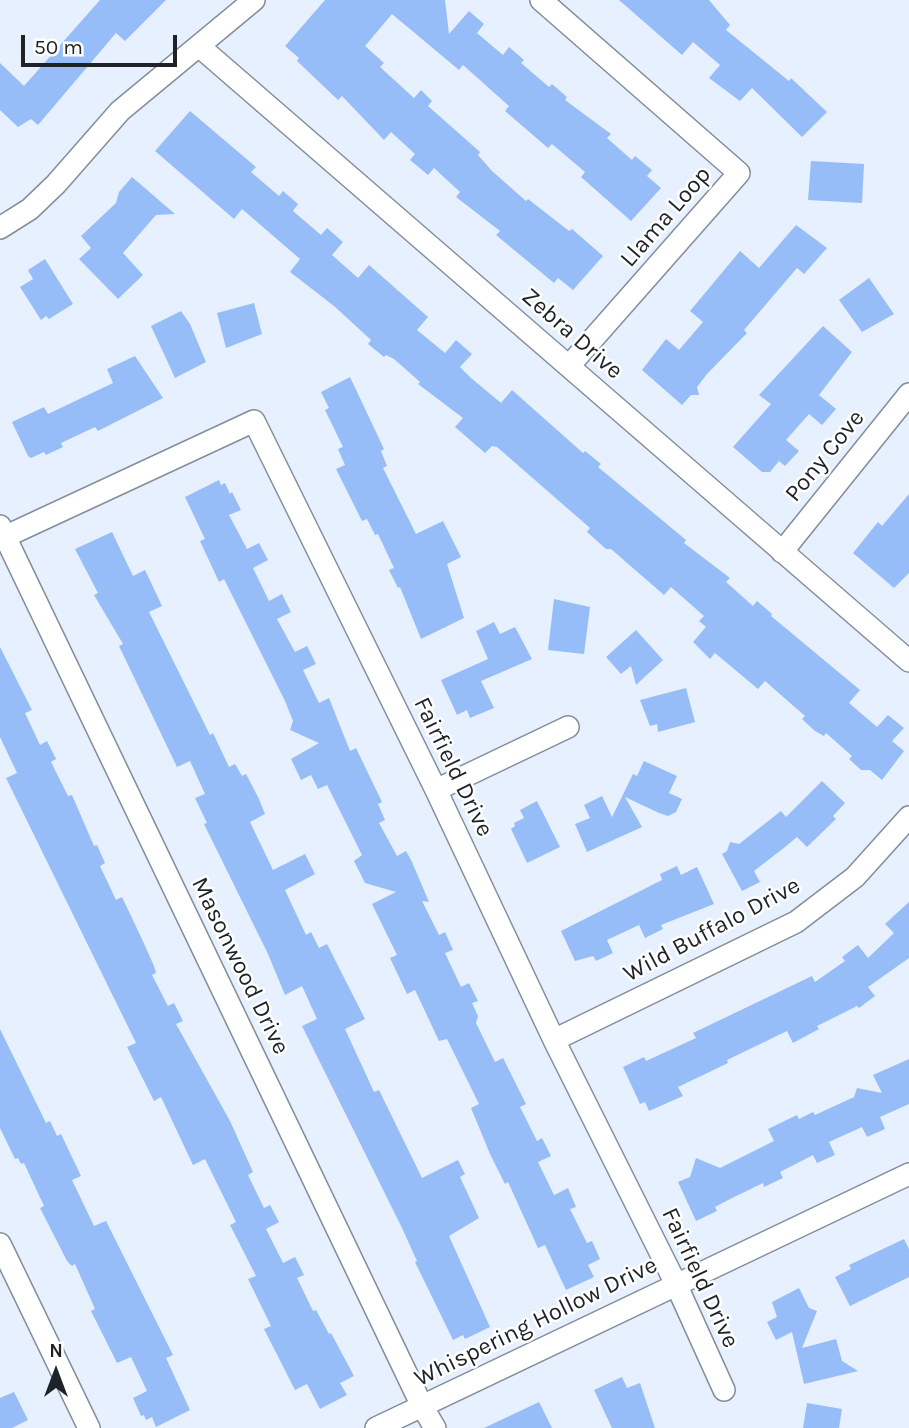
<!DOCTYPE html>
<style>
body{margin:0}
#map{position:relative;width:909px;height:1428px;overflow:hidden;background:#e6f0fe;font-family:Karla,sans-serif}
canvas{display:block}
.north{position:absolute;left:21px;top:1337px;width:70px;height:70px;-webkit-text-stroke:5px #fff;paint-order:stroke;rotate:0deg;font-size:19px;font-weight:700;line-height:28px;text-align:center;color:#1f2328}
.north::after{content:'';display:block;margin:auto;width:24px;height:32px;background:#1f2328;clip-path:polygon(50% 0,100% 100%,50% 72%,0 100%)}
.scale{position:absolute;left:21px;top:35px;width:156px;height:32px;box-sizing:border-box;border:4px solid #1f2328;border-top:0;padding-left:9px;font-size:21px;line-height:24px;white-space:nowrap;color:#1f2328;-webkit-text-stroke:5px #fff;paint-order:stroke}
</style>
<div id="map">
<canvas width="909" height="1428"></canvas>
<div class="north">N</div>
<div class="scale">50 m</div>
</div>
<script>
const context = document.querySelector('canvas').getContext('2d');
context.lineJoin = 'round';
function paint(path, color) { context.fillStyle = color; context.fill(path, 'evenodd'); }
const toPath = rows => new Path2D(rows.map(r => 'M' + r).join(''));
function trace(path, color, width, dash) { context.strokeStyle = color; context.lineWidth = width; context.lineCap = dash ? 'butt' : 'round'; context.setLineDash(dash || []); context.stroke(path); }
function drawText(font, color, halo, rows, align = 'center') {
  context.font = font + ' Karla,sans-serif'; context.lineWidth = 5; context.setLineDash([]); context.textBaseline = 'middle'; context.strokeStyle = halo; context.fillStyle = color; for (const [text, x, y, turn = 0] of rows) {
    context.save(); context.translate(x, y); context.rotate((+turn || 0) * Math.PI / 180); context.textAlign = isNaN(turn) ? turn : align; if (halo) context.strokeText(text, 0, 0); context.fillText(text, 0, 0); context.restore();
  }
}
paint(toPath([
 [100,0,166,0,125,41,116,33,38,125,31,119,18,127,0,110,0,63,24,86],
 [325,0,445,0,449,34,469,11,484,24,477,33,503,55,509,47,524,60,521,63,549,87,552,84,567,97,565,100,611,134,607,138,632,160,635,156,652,170,647,176,661,188,631,221,581,177,585,172,552,144,548,148,505,111,509,106,463,65,459,70,392,14,365,46,384,63,380,67,414,98,421,90,432,101,428,106,480,152,478,155,492,171,526,201,528,199,569,231,572,229,603,256,573,290,558,278,554,283,496,235,500,231,456,197,460,192,434,168,428,175,410,160,415,154,391,132,384,140,342,96,338,100,297,61,299,58,285,46],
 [619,0,709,0,730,25,726,30,789,81,791,78,827,112,802,137,752,88,740,101,709,78,720,65,693,42,682,55],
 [190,111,256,167,251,172,279,196,283,191,298,204,293,211,321,235,327,228,343,242,332,255,358,278,369,265,428,317,417,330,445,353,456,340,472,354,460,367,471,378,501,403,512,390,583,453,585,451,601,464,598,467,686,540,684,543,730,578,726,582,753,606,757,601,772,614,771,616,860,690,849,703,877,727,888,715,904,728,892,741,904,751,882,780,870,770,861,770,849,759,852,756,826,733,824,736,815,731,802,719,805,716,765,681,758,689,715,653,710,659,693,642,706,627,699,621,704,616,671,587,664,595,611,549,606,549,587,532,590,528,497,447,492,446,485,453,455,427,463,418,418,384,420,382,394,359,386,355,384,357,368,344,371,340,334,306,290,272,300,259,242,209,234,219,155,151],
 [811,161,864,164,862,203,808,200],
 [132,177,175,214,156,215,123,253,143,275,118,299,79,259,91,248,81,236,116,203,119,192],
 [796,225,827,248,804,274,797,268,744,330,747,333,707,374,697,387,699,395,691,395,682,405,642,370,666,339,679,350,703,322,690,311,740,251,759,268],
 [45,259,73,304,49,319,46,316,41,320,20,287,33,279,28,270],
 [869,278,894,314,862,332,839,300],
 [254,303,262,334,226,348,217,313],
 [181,311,190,324,206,362,175,378,151,326],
 [823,326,852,352,819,395,836,409,822,425,809,414,786,440,799,451,785,466,779,461,770,472,762,472,733,447,771,404,759,395],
 [135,356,163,398,98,431,95,427,61,443,63,447,46,455,44,452,31,458,28,456,12,422,44,407,48,414,113,383,107,369],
 [350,377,384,449,381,451,387,466,383,468,416,534,443,521,461,557,447,564,464,618,421,639,400,587,398,588,389,570,394,568,378,534,375,535,367,519,362,521,336,469,345,465,338,449,343,447,325,410,329,408,321,392],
 [219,480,221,485,225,483,230,494,232,492,241,510,229,515,247,549,259,543,268,560,253,568,269,601,282,594,291,612,277,619,295,652,307,646,316,664,303,670,319,703,329,698,350,751,356,748,382,802,378,804,385,820,379,823,397,856,406,851,412,862,429,902,422,901,439,935,445,932,453,950,445,953,461,987,469,983,478,1001,472,1003,478,1016,476,1023,495,1062,503,1058,526,1104,520,1107,537,1141,542,1138,551,1156,538,1162,554,1195,568,1188,576,1207,570,1209,587,1243,592,1241,600,1259,588,1265,594,1277,566,1290,545,1245,538,1248,508,1182,505,1184,490,1154,471,1108,479,1104,447,1039,439,1041,415,990,407,994,390,958,397,955,372,904,396,892,365,883,354,861,362,855,327,785,318,789,311,775,301,780,291,759,319,743,290,730,293,721,285,701,224,579,219,582,200,541,205,539,185,497],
 [909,494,909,573,894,588,853,553,878,522,882,526],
 [112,532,133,576,145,570,162,606,149,612,210,735,213,733,229,767,235,764,242,776,246,774,259,799,265,814,250,822,273,870,305,854,315,874,285,890,306,935,311,932,319,948,327,944,365,1019,345,1029,374,1092,379,1090,422,1178,458,1160,465,1174,460,1177,479,1218,449,1236,490,1327,465,1339,463,1335,453,1340,415,1262,417,1261,402,1228,302,1026,317,1019,302,986,285,995,268,954,204,824,207,823,195,798,205,794,190,761,177,767,119,646,123,644,94,595,98,593,75,549],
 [554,599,590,607,584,654,548,650],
 [494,622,500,634,515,627,532,659,481,681,494,708,470,718,467,710,457,715,441,680,488,659,476,631],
 [636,630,663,660,636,685,631,666,621,674,606,657],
 [0,647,32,710,25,713,40,745,47,741,56,759,51,762,68,796,72,795,94,846,97,845,105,863,100,866,116,900,122,897,141,937,154,966,156,973,152,975,168,1006,174,1003,183,1021,176,1024,230,1121,253,1172,248,1175,264,1208,270,1205,279,1222,266,1229,283,1263,295,1257,304,1275,297,1278,313,1311,316,1310,329,1334,331,1333,354,1376,340,1383,347,1395,320,1409,307,1384,295,1390,264,1329,271,1326,248,1279,256,1276,230,1225,236,1222,205,1159,193,1165,161,1097,154,1101,127,1047,136,1043,6,778,17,773,0,737],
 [686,688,695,722,658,732,657,724,650,726,640,700],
 [644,761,677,776,669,793,682,799,676,812,668,816,659,813,625,797,642,827,587,852,575,824,590,818,584,805,602,796,612,817,633,774,637,776],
 [822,781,845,803,833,816,836,819,807,847,797,837,785,847,754,871,760,882,742,891,722,854,727,851,730,842,739,844,781,811,786,817],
 [537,801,560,847,527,863,511,829,515,826,514,823,524,818,520,810],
 [677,866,681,875,697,867,714,904,661,925,663,929,645,938,639,925,607,940,613,953,596,961,593,956,575,961,561,931,662,880,660,874],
 [909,902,909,958,868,987,875,996,859,1008,857,1006,817,1026,819,1029,793,1043,787,1031,727,1060,728,1063,678,1087,683,1096,649,1111,645,1102,640,1104,623,1067,644,1057,646,1061,696,1038,693,1033,812,976,815,982,845,961,842,957,858,945,868,958,894,933,885,924],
 [0,1029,46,1123,50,1121,57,1136,61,1134,81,1176,72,1180,94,1226,106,1221,173,1355,166,1358,190,1410,156,1427,152,1417,146,1420,144,1415,141,1416,133,1398,147,1391,131,1357,117,1363,91,1311,95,1309,75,1264,72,1266,67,1261,40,1208,44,1206,24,1163,21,1164,18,1158,15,1159,0,1128],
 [909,1059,909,1104,880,1117,885,1129,867,1137,862,1127,829,1142,835,1155,817,1163,813,1155,780,1172,783,1178,764,1187,763,1183,730,1199,715,1207,717,1211,696,1221,678,1182,690,1177,696,1158,720,1168,774,1141,768,1129,797,1115,799,1119,813,1112,815,1115,854,1097,857,1088,882,1093,873,1075],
 [904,1239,909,1249,909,1277,850,1306,835,1277,851,1269,849,1265],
 [799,1288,809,1308,817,1311,802,1348,836,1339,842,1361,858,1371,804,1384,792,1332,776,1340,767,1322,777,1317,772,1302],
 [622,1377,627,1388,640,1383,655,1428,612,1428,594,1390],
 [14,1392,28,1420,12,1428,0,1428,0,1398],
 [539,1402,552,1428,484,1428],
 [807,1403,842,1409,839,1428,803,1428]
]), '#97bdf8');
const minor = toPath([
 [541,0,739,173,569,366],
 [200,47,909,661],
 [0,228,30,209,56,184,120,111,254,0],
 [0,526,422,1406,435,1428],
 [0,539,254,421,436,790,554,1040,676,1284,724,1390],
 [782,552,909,394],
 [436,790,568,727],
 [554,1040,796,922,855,877,909,817],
 [0,1244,89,1428],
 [376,1428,909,1174]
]);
trace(minor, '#848d9a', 24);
trace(minor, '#fff', 21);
drawText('24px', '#1f2328', '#fff', [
 ["Llama Loop",666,217,-49],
 ["Zebra Drive",572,334,41],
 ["Pony Cove",825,456,-51],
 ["Fairfield Drive",453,767,64],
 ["Wild Buffalo Drive",712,930,-28],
 ["Masonwood Drive",240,966,64],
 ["Fairfield Drive",700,1278,65],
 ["Whispering Hollow Drive",536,1322,-26]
]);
</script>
